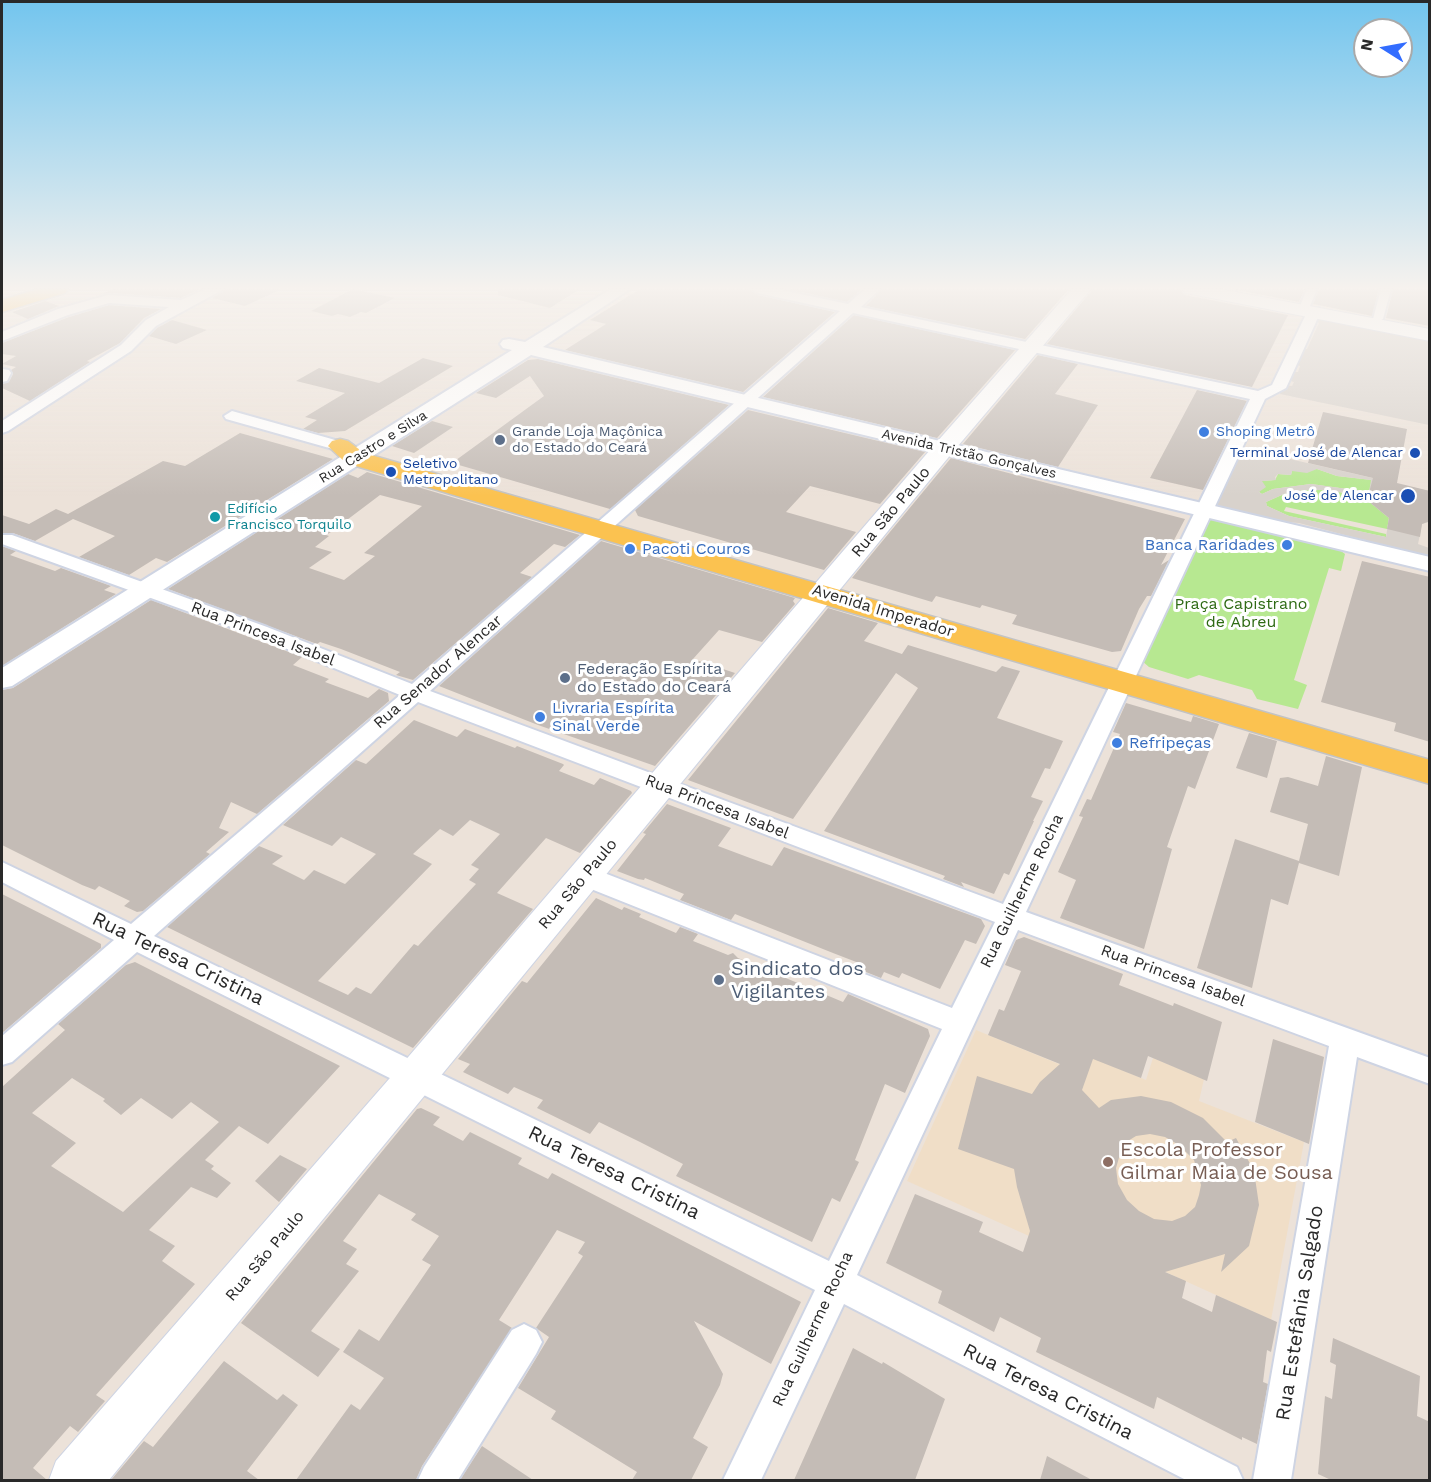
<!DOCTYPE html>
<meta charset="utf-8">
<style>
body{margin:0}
#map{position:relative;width:1431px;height:1482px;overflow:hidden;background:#ece2d9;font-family:"Work Sans",sans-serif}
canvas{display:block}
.frame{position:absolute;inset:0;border:3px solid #292929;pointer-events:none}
.north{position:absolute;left:1353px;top:18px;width:60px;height:60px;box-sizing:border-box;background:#fff;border:2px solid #a9a9a9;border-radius:50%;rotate:281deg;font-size:16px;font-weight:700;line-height:24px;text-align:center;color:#292929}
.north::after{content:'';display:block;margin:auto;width:21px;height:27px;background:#336dff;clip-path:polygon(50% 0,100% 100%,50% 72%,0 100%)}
</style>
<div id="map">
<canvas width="1431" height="1482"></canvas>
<div class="frame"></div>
<div class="north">N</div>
</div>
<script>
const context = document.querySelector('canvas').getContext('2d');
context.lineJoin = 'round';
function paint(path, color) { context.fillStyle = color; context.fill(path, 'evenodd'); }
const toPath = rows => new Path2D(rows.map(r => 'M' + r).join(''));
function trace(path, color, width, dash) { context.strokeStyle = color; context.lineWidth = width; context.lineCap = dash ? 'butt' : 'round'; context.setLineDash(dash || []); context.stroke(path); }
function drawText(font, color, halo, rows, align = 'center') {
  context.font = font + ' "Work Sans",sans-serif'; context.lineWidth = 6; context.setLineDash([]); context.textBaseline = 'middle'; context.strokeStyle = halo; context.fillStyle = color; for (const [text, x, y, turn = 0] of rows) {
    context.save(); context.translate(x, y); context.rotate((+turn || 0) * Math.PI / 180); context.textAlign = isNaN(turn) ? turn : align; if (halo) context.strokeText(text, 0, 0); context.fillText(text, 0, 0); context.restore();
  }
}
paint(toPath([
 [976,1030,1086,1075,1093,1058,1146,1080,1153,1058,1204,1079,1199,1101,1304,1142,1271,1320,1038,1214,1029,1236,907,1181]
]), '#f0dec7');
paint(toPath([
 [1317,469,1337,476,1372,480,1369,492,1311,484,1273,489,1262,494,1259,492,1262,481,1275,480,1278,474,1291,475,1292,471],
 [1304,490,1329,490,1364,497,1389,518,1387,529,1286,507,1284,511,1386,534,1386,537,1289,516,1267,506,1266,502,1284,494],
 [1216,519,1337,548,1345,554,1341,571,1329,568,1294,680,1307,685,1298,709,1257,699,1252,690,1199,675,1188,679,1149,667,1142,661,1208,520]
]), '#b7e891');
paint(toPath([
 [1318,317,1429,337,1429,425,1280,394,1284,385,1292,386,1294,382,1290,381,1294,372,1298,372,1300,366,1296,365,1304,349,1307,349,1319,323,1316,322],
 [1242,448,1429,491,1429,522,1422,524,1418,544,1429,548,1429,557,1299,523,1275,521,1221,508,1216,503],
 [1317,469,1337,476,1371,480,1369,492,1311,484,1273,489,1262,494,1259,492,1266,487,1262,481,1276,480,1275,477,1278,474,1291,475,1292,471,1307,473],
 [1304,490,1329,490,1363,497,1389,518,1386,537,1289,516,1267,506,1266,502,1284,494]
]), '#d8d2cc');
paint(toPath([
 [115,289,200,289,181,298,108,293,98,295],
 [226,289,282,289,245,306,212,298],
 [353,289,395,298,366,313,361,312,350,317,338,314,332,316,311,311],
 [498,289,580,289,550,308,498,295],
 [640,289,749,289,758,295,835,312,743,392,565,350,606,324,590,320],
 [787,289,862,289,847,302],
 [882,289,1069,289,1025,339,866,306],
 [1093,289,1180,289,1185,295,1288,315,1252,387,1047,344],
 [1232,289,1305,289,1299,302],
 [1319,289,1379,289,1372,316,1313,304],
 [1393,289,1430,289,1430,326,1386,318],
 [45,301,59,306,28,319,12,312],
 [109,305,161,309,144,318,120,343,87,361,90,362,30,401,2,388,2,384,9,382,13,374,11,370,16,367,2,364,16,356,2,354,2,343,69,317],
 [854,315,1015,350,937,438,763,397],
 [172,320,207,330,176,344,149,336,157,328],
 [1038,355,1078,364,1055,394,1098,405,1058,467,963,444],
 [423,358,453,366,345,431,318,433,303,429,317,420,305,417,345,393,296,381,319,368,379,383],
 [538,359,729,405,610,509,452,463,544,396,530,376,496,398,476,393,528,360],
 [1197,390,1247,401,1203,490,1150,478],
 [748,410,925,452,880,504,810,486,786,512,856,532,824,570,638,516,635,510],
 [1323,412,1407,429,1397,483,1430,491,1430,521,1422,524,1420,537,1387,529,1389,518,1367,500,1373,478,1308,463],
 [432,421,453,427,414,453,392,446],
 [240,433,333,459,167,562,156,558,129,575,79,557,115,536,73,519,35,541,13,533,2,533,2,515,29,524,56,509,68,514,163,461,185,466],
 [951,458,1185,519,1161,565,1169,560,1151,596,1147,596,1139,609,1121,651,1112,652,1012,624,1017,615,982,605,980,608,936,596,932,602,852,578],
 [367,472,580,535,565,547,554,544,520,573,532,577,413,680,396,675,400,672,341,649,320,642,317,644,168,589,348,474,358,478],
 [380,495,422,506,364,553,375,556,344,580,309,568,332,552,315,547,329,536,326,535,331,532],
 [601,541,795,598,793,601,795,604,762,642,719,630,693,659,735,673,655,766,538,725,439,686],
 [2,546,16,551,10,555,55,571,61,568,111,586,104,590,116,594,2,666],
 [1362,561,1430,577,1430,742,1394,731,1396,723,1321,702],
 [151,600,302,657,293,665,329,679,325,682,368,698,379,689,388,693,389,701,257,814,231,802,219,828,229,832,206,852,210,854,143,911,137,912,124,906,130,901,99,886,95,890,82,885,2,845,2,690,13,688],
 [828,608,878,623,864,641,902,654,908,645,996,672,1002,666,1020,671,997,718,1063,741,1050,769,1045,768,1031,797,1043,801,1033,821,1034,821,1009,875,1004,873,994,894,961,882,964,887,943,879,945,876,824,831,918,688,896,673,793,819,688,780],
 [1126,703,1191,722,1193,716,1219,724,1195,789,1188,786,1167,847,1172,849,1144,949,1060,918,1076,880,1058,872,1083,817,1079,816,1087,799,1091,800,1120,734,1113,732],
 [414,720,457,737,465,729,515,748,517,746,563,764,564,765,559,771,594,785,600,778,631,791,632,793,580,853,546,838,497,893,533,909,413,1048,167,927,259,846,283,856,272,864,304,880,314,870,345,884,376,854,341,837,332,846,283,825,356,760,366,764],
 [470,820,500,834,471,865,479,869,469,880,476,884,430,933,418,946,414,944,371,994,356,987,348,995,318,981,432,864,413,854,440,829,453,836],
 [1249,733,1277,741,1267,778,1236,768],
 [1326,756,1362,767,1339,876,1299,863,1288,905,1271,899,1252,988,1197,968,1235,839,1299,861,1308,824,1270,812,1280,778,1288,777,1318,786],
 [667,804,731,828,718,846,750,858,772,866,784,847,981,919,985,926,976,944,965,940,940,989,902,973,899,978,884,972,881,978,861,970,864,965,833,953,735,914,731,920,680,900,684,894,645,878,644,880,638,879,617,871,646,834,643,833],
 [2,894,101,944,101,948,2,1033],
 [596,898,622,910,624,907,641,914,639,917,676,933,680,927,698,934,693,941,728,955,733,953,738,958,843,1002,848,994,928,1029,930,1036,905,1093,885,1084,855,1160,859,1162,840,1202,832,1198,812,1242,676,1176,683,1164,640,1142,599,1122,590,1134,537,1108,543,1100,514,1087,508,1094,463,1072,470,1064,458,1059,522,981,527,983],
 [1024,937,1123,974,1119,985,1173,1006,1174,1003,1222,1022,1207,1081,1148,1056,1141,1078,1093,1059,1082,1090,1099,1108,1111,1100,1141,1096,1171,1102,1203,1118,1227,1142,1236,1138,1254,1171,1259,1205,1249,1246,1221,1272,1225,1254,1165,1272,1186,1281,1182,1298,1212,1312,1216,1295,1277,1322,1271,1352,1267,1350,1263,1382,1268,1384,1257,1444,1242,1437,1242,1440,1157,1397,1154,1409,1057,1362,1036,1352,1041,1338,1000,1317,994,1332,938,1303,942,1291,886,1263,915,1194,983,1222,979,1232,1023,1252,1030,1231,1017,1187,1014,1169,958,1149,977,1076,1032,1094,1040,1082,1060,1064,988,1035,999,1009,1004,1011,1021,971,1005,965,1016,940],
 [1150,1134,1165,1137,1179,1145,1194,1160,1201,1185,1199,1195,1195,1207,1185,1216,1172,1221,1154,1219,1139,1211,1127,1200,1118,1184,1116,1168,1123,1144,1136,1136],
 [135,962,340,1066,268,1144,239,1126,205,1160,214,1166,211,1169,231,1183,217,1198,191,1187,149,1230,175,1246,162,1261,195,1284,96,1395,105,1401,78,1432,70,1426,33,1468,47,1480,2,1480,2,1087,65,1030,58,1024,126,965],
 [72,1078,105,1099,103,1101,121,1115,141,1098,172,1119,191,1102,219,1122,123,1212,51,1166,76,1143,32,1113],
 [1273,1039,1324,1057,1309,1144,1255,1122],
 [421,1108,440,1117,433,1125,463,1141,470,1132,522,1158,518,1164,548,1179,552,1173,801,1302,771,1364,694,1321,723,1374,720,1385,693,1438,708,1447,691,1480,632,1480,637,1472,551,1419,556,1411,518,1388,549,1337,536,1328,583,1256,578,1253,585,1242,557,1230,499,1320,512,1328,422,1466,416,1480,296,1480,351,1404,360,1410,384,1378,343,1352,359,1329,379,1341,431,1265,422,1260,439,1236,411,1220,416,1214,379,1194,343,1241,357,1249,346,1264,359,1271,311,1331,340,1349,318,1377,241,1323,417,1109],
 [280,1155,307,1169,279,1202,255,1181],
 [1333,1338,1420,1376,1417,1416,1430,1422,1430,1480,1331,1480,1318,1474,1325,1396,1332,1399,1336,1365,1330,1362],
 [853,1348,882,1364,883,1362,945,1399,915,1480,794,1480],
 [224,1361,277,1400,283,1394,298,1405,247,1471,259,1480,111,1480,144,1441,153,1447],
 [482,1446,533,1480,460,1480],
 [1047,1456,1092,1480,1040,1480]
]), '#c4bcb6');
const pedestrian = toPath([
 [1307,289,1317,289,1310,306,1305,309,1300,306,1307,289],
 [1381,289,1391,289,1383,319,1378,322,1373,319,1381,289]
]);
const minor = toPath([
 [206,289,224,289,156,326,131,351,8,431,2,433,2,421,121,345,146,320,169,307,109,303,68,315,2,341,2,332,58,309,108,295,181,300,206,289],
 [751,289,776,289,848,304,865,289,880,289,861,307,1258,391,1272,385,1309,308,1319,308,1321,311,1286,388,1265,399,1026,912,1430,1058,1430,1084,1357,1057,1291,1480,1253,1480,1329,1046,1018,930,857,1275,1237,1467,1243,1480,1186,1480,844,1304,761,1480,723,1480,815,1290,137,952,12,1062,2,1065,2,1036,114,940,2,882,2,862,131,924,400,695,253,635,2,544,2,535,12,535,267,627,412,684,840,311,758,293,751,289],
 [853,313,1250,399,1003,904,430,691,853,313],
 [418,702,995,922,952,1008,594,869,585,866,576,869,572,876,576,883,942,1029,829,1261,154,936,418,702],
 [2,369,9,370,11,373,7,381,2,382,2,369],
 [232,411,346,443,348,446,340,451,226,419,224,416,232,411],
 [524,1324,536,1330,542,1342,536,1354,458,1480,418,1480,424,1467,512,1330,524,1324]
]);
const tertiary = toPath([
 [611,289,630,289,543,347,1430,557,1430,571,531,355,12,686,2,688,2,668,512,350,503,348,500,344,503,340,509,339,525,342,611,289]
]);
const secondary = toPath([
 [1072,289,1091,289,952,453,109,1480,49,1480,56,1461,403,1063,936,443,1072,289],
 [1182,289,1220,289,1430,329,1430,341,1191,294,1185,293,1182,289]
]);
const primary = toPath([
 [38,289,68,289,65,293,2,312,2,300,38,289],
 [340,439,348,441,364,453,1430,760,1430,784,346,463,328,446,332,441,340,439]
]);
trace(pedestrian, '#ced4e3', 4);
trace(minor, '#ced4e3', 4);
trace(tertiary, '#ced4e3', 4);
trace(secondary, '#ced4e3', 2);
trace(primary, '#c3c3c3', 3);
paint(pedestrian, '#fff');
paint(minor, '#fff');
paint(tertiary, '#fff');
paint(secondary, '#fff');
paint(primary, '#fbc250');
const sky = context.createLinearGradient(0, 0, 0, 496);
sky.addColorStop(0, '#73c5ee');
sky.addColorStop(0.58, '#f6f2ee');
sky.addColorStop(1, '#f6f2ee00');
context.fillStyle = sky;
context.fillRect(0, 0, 1431, 496);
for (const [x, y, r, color] of [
 [1204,432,6,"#3f7fe0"],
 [500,440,6,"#5c6f8a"],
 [1415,453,6,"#1a4fb4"],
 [391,472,6,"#1a4fb4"],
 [1408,496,8,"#1a4fb4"],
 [215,517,6,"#0f9aa8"],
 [1287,545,6,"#3f7fe0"],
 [630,549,6,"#3f7fe0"],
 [565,678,6,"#5c6f8a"],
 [540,717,6,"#3f7fe0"],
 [1117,743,6,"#3f7fe0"],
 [719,980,6,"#5c6f8a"],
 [1108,1162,6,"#8d6e63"]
]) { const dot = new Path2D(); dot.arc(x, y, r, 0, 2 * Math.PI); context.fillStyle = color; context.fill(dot); trace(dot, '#fff', 2); }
drawText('14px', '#4e5e75', '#fff', [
 ["Grande Loja Maçônica",512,432],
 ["do Estado do Ceará",512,448]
], 'left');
drawText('14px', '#366cbe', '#fff', [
 ["Shoping Metrô",1216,432]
], 'left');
drawText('14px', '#292929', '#fff', [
 ["Rua Castro e Silva",373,447,-32],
 ["Avenida Tristão Gonçalves",969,454,13]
]);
drawText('14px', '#164399', '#fff', [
 ["Terminal José de Alencar",1403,453],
 ["Seletivo",403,464,"left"],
 ["Metropolitano",403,480,"left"],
 ["José de Alencar",1394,496]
], 'right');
drawText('14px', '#0d838f', '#fff', [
 ["Edifício",227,509],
 ["Francisco Torquilo",227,525]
], 'left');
drawText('16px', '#292929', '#fff', [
 ["Rua São Paulo",891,512,-50],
 ["Avenida Imperador",883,611,17],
 ["Rua Princesa Isabel",263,634,21],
 ["Rua Senador Alencar",438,672,-41],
 ["Rua Princesa Isabel",717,807,21],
 ["Rua São Paulo",578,884,-50],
 ["Rua Guilherme Rocha",1022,891,-64],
 ["Rua Princesa Isabel",1173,976,20],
 ["Rua São Paulo",265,1256,-50],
 ["Rua Guilherme Rocha",813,1329,-65]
]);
drawText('16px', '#366cbe', '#fff', [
 ["Banca Raridades",1275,545,"right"],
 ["Pacoti Couros",642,549],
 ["Livraria Espírita",552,708],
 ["Sinal Verde",552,726],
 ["Refripeças",1129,743]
], 'left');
drawText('16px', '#2e6a14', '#fff', [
 ["Praça Capistrano",1241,604],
 ["de Abreu",1241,622]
]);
drawText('16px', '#4e5e75', '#fff', [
 ["Federação Espírita",577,669],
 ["do Estado do Ceará",577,687]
], 'left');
drawText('20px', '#292929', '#fff', [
 ["Rua Teresa Cristina",178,959,26],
 ["Rua Teresa Cristina",614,1173,26],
 ["Rua Estefânia Salgado",1300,1313,-81],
 ["Rua Teresa Cristina",1048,1392,27]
]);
drawText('20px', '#4e5e75', '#fff', [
 ["Sindicato dos",731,969],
 ["Vigilantes",731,992]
], 'left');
drawText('20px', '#785e54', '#fff', [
 ["Escola Professor",1120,1150],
 ["Gilmar Maia de Sousa",1120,1173]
], 'left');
</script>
